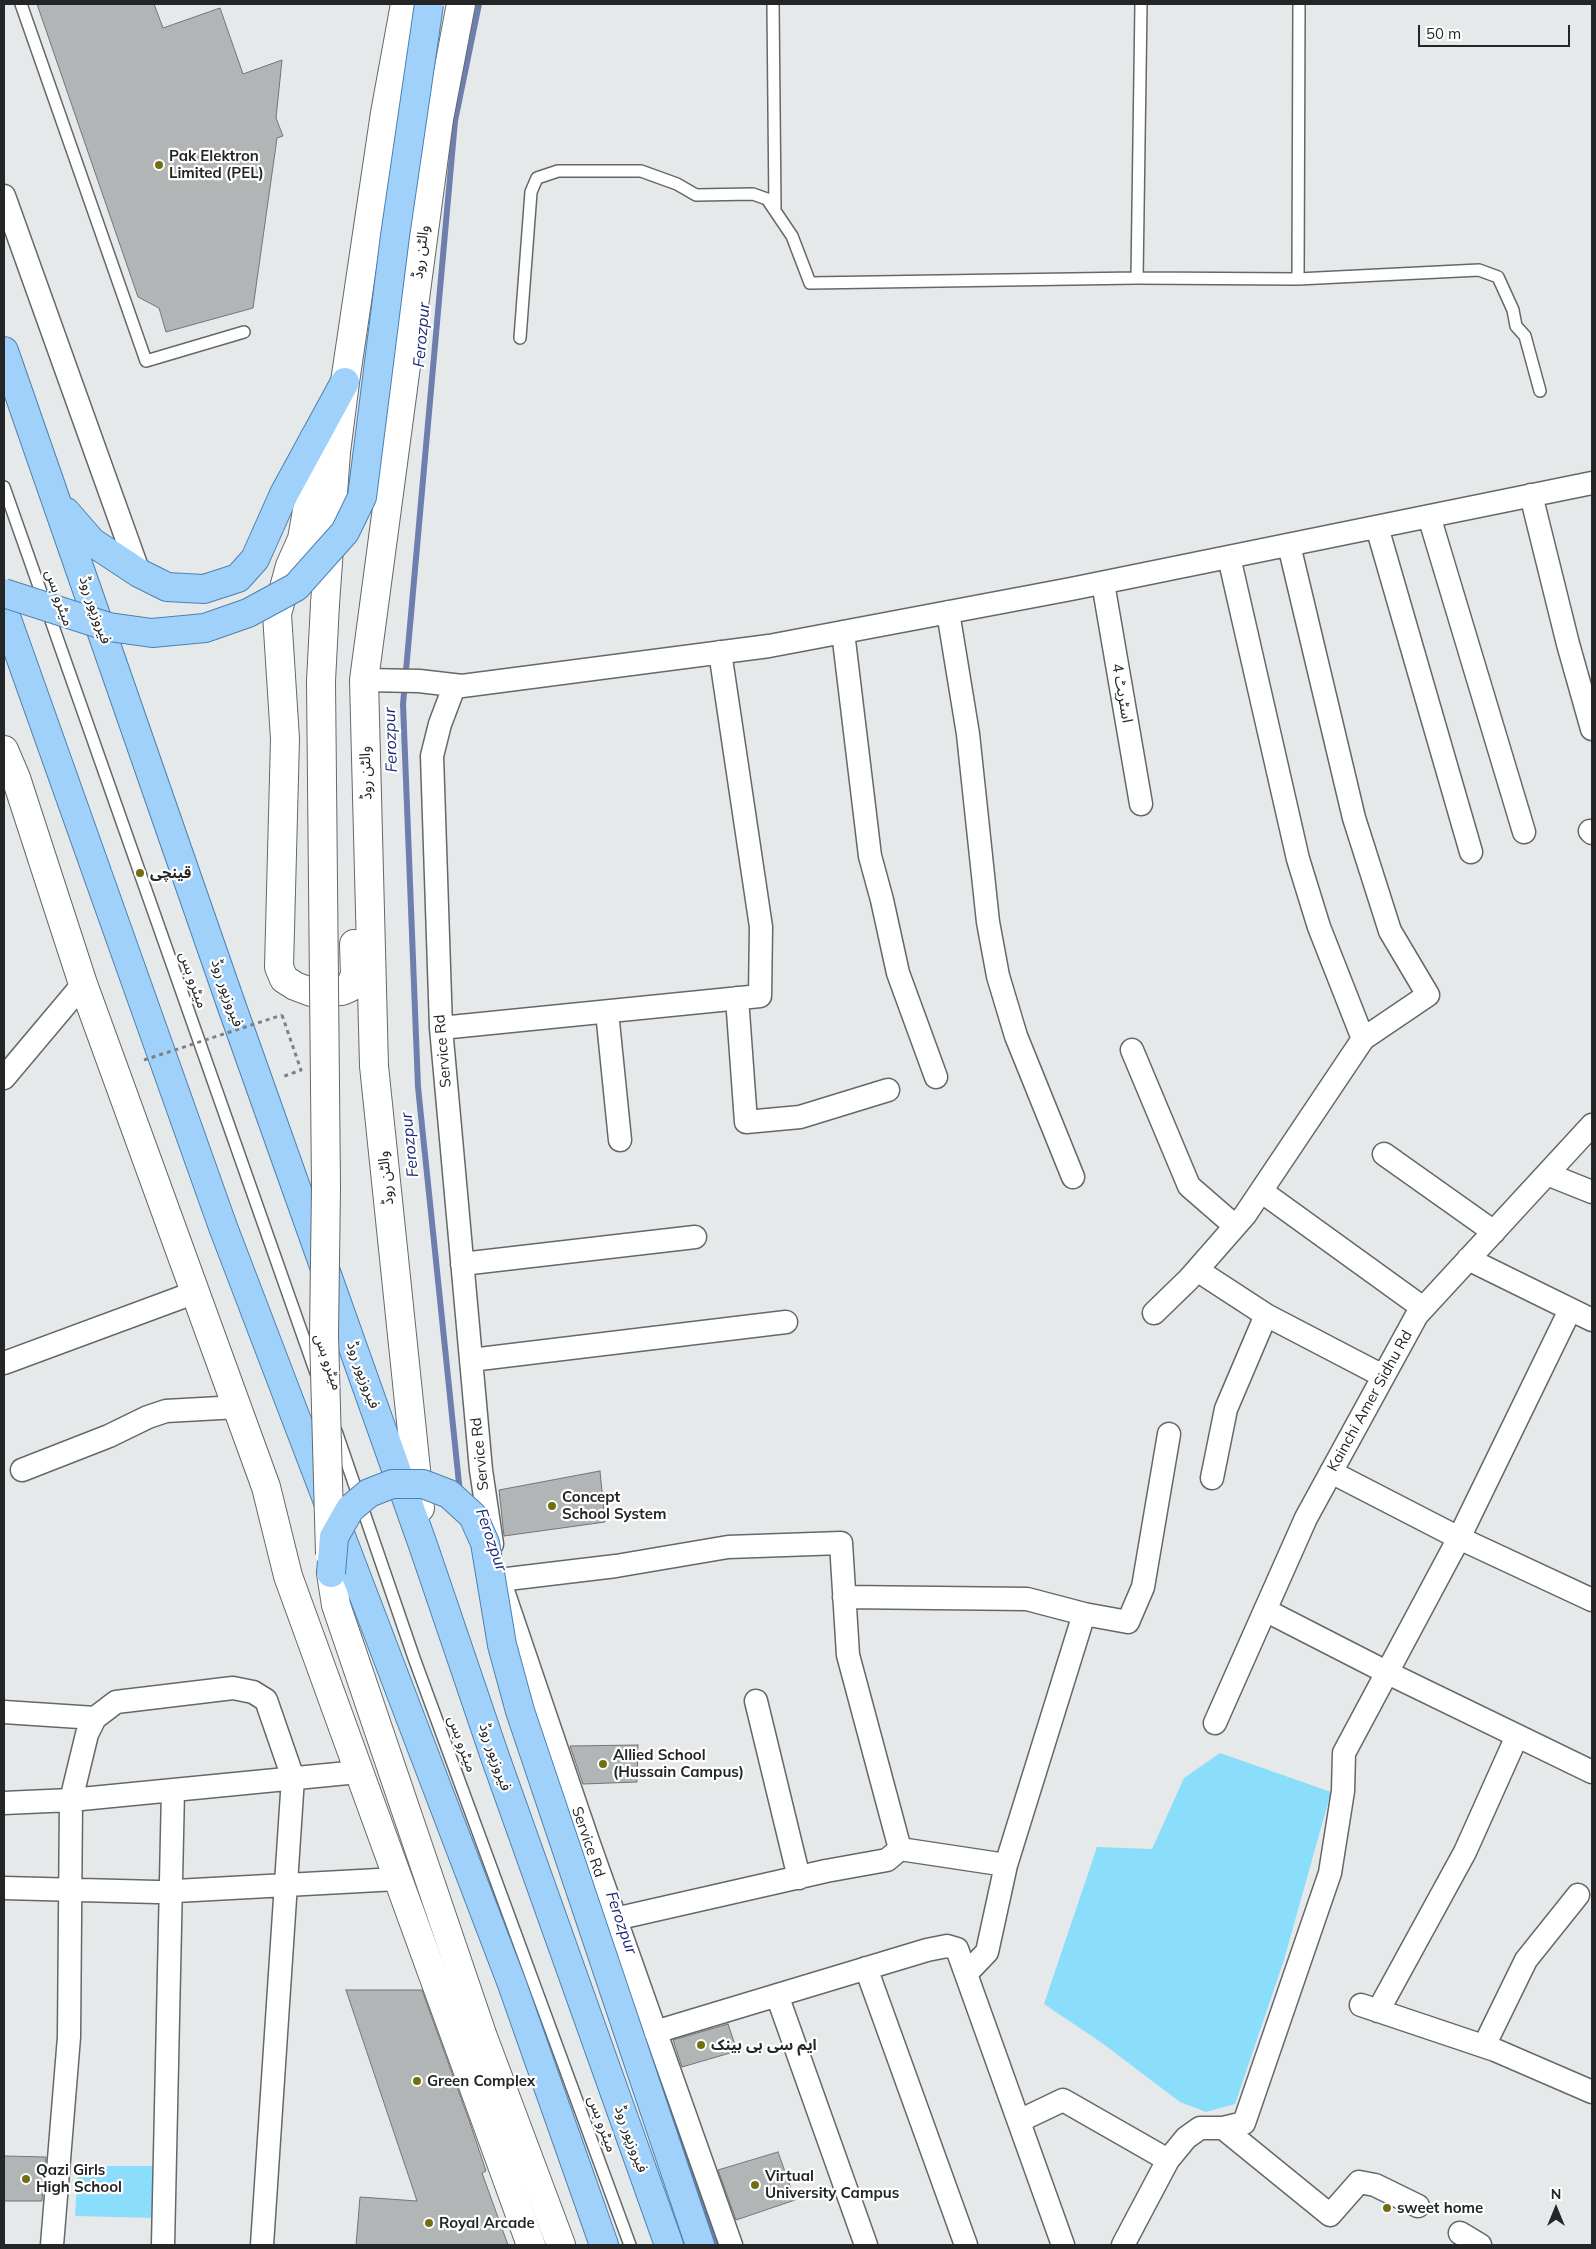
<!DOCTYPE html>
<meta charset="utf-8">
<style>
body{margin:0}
#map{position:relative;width:1596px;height:2249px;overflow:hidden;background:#e6e9ea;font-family:Mulish,sans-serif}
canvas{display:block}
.frame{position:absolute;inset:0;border:5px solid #242526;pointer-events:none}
.north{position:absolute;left:1531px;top:2184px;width:50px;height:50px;-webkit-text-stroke:4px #fff;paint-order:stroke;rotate:0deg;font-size:14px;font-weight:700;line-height:20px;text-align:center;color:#242526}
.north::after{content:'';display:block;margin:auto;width:18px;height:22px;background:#242526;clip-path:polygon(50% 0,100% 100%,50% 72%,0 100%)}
.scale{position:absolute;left:1418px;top:25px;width:152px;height:22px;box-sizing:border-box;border:2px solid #242526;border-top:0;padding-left:6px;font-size:15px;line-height:18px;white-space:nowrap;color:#242526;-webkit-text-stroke:4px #fff;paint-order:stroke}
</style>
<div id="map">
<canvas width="1596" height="2249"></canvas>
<div class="frame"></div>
<div class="north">N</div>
<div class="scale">50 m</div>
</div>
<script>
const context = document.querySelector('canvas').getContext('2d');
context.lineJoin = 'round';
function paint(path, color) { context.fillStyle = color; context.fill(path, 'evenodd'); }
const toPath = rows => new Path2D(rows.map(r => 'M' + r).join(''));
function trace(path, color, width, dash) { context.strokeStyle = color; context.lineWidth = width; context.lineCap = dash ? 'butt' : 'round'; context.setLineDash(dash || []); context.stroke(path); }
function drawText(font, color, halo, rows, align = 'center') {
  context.font = font + ' Mulish,"Noto Sans Arabic",sans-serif'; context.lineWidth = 4.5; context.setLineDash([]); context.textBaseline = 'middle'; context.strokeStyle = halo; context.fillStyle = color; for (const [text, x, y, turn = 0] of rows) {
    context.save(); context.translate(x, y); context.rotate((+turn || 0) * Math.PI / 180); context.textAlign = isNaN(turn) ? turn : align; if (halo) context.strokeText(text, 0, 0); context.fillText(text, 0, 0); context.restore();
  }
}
paint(toPath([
 [1220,1753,1331,1792,1284,1960,1235,2104,1206,2112,1180,2102,1102,2043,1044,2004,1097,1847,1152,1849,1184,1778],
 [78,2166,159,2166,155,2218,75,2216]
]), '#8addfb');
trace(toPath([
 [460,1493,418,1087,403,704,455,121,479,4],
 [630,1992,716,2245]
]), '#6e7fae', 6);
const building = toPath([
 [37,4,154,4,163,28,220,8,243,74,282,60,276,118,283,136,277,138,253,308,166,332,159,308,138,297,37,4],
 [600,1471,605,1522,504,1536,499,1490,600,1471],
 [638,1745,637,1782,583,1784,570,1746,638,1745],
 [346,1990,422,1990,470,2123,486,2171,482,2173,508,2245,356,2245,360,2197,417,2201,346,1990],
 [728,2024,737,2051,682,2067,673,2040,728,2024],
 [778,2152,795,2200,736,2220,718,2170,778,2152],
 [4,2156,46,2157,42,2201,4,2201,4,2156]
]);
paint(building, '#b1b5b5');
trace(building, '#717575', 1);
const service = toPath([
 [21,4,146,361,244,332],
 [773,4,775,210],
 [1137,278,1141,4],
 [1298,279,1299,4],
 [520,338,531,192,537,178,558,171,641,171,677,184,696,195,753,194,767,199,792,236,810,283,1137,278,1298,279,1479,270,1498,277,1513,310,1516,326,1525,336,1540,391],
 [4,487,316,1373],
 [336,1431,414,1658,630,2245]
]);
const minor = toPath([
 [4,196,139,573],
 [1531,495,1568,644,1592,729],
 [1429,516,1524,832],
 [1377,527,1471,852],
 [1229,557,1298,859,1319,927,1363,1039],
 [1103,583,1141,804],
 [948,612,968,734,988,922,998,976,1016,1036,1073,1177],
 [843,632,870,856,882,900,898,973,936,1077],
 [364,680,419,681,462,686,769,646,1071,589,1592,483],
 [454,687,440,724,432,756,441,1028,481,1470,492,1544],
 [1590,831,1592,833],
 [737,998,746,1122,800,1117,888,1090],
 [607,1012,620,1140],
 [441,1028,760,996,761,927,720,652],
 [1132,1050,1189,1186,1235,1226],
 [4,1078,83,984],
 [1384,1154,1494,1232],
 [1547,1174,1592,1192],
 [1261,1191,1423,1308],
 [1468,1259,1592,1320],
 [462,1264,695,1237],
 [1197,1270,1266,1315,1383,1376],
 [1154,1313,1189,1279,1245,1215,1363,1039,1428,995,1390,931,1354,818,1289,545],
 [471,1360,786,1322],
 [4,1363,196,1292],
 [22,1470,109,1436,148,1417,166,1411,238,1407],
 [1331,1472,1459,1538,1592,1600],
 [1212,1478,1226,1409,1266,1315],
 [499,1580,616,1566,728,1547,841,1543,848,1655,900,1849],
 [501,1585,588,1841,731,2245],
 [844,1597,1027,1599,1084,1614,1006,1865],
 [1265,1610,1388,1673,1592,1772],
 [1084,1614,1128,1622,1143,1587,1169,1434],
 [756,1701,799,1878],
 [4,1712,95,1718],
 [1215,1723,1306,1518,1417,1315,1592,1125],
 [4,1803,71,1800,358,1772],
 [4,1888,157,1892,397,1879],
 [615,1919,826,1871,887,1860,900,1849,1006,1865,987,1952,966,1974],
 [866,1968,966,2245],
 [777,1995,866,2245],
 [1361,2005,1495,2050,1592,2092],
 [1378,2011,1465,1852,1517,1736],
 [655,2032,927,1950,947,1946,957,1949,1063,2245],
 [1484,2046,1526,1960,1578,1895],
 [1019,2121,1063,2100,1168,2160],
 [1223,2128,1330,2215,1359,2182,1375,2185,1418,2206],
 [1460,2233,1480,2245],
 [52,2245,69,2037,71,1800,87,1734,95,1718,116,1702,233,1688,253,1692,266,1700,293,1778,262,2245],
 [163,2245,173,1790],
 [1123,2245,1168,2160,1186,2138,1200,2128,1223,2128,1244,2123,1330,1873,1343,1791,1344,1753,1459,1538,1570,1310]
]);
const tertiary = toPath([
 [4,750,16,778,83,984,266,1487,288,1576,531,2245]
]);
const secondary = toPath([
 [314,439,309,499,302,539,290,566,277,614,285,739,279,967,284,979,295,986,311,992,342,991,349,988,355,975,354,944],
 [325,604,336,452,345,382,385,113,405,4],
 [420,1508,374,1066,364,680,439,119,461,4],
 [331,1573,336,1605,483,2037,561,2245]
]);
const primary = toPath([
 [4,351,232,1007,424,1548,494,1754,669,2245],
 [66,512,92,542,139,573,167,587,204,589,238,578,255,559,284,494,345,382],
 [4,611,223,1227,512,1984,604,2245]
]);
trace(service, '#656869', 14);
trace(minor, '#656869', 25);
trace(tertiary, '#656869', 30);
trace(secondary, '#656869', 30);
trace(primary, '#4c81af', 30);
trace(toPath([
 [282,1015,301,1070,282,1077]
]), '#7e8081', 3, [4, 4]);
trace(service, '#fff', 11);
trace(minor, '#fff', 22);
trace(tertiary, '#fff', 28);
trace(secondary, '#fff', 28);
trace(primary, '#a0d1fb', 28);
const secondaryBridge = toPath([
 [325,604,321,681,326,1187,324,1335,330,1554]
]);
const primaryBridge = toPath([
 [4,593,109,627,152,633,205,628,248,613,296,587,345,532,362,497,395,236,429,4],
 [331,1573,334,1537,350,1509,369,1493,392,1484,423,1484,449,1494,473,1516,485,1543,502,1645,520,1711,700,2245]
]);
trace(secondaryBridge, '#656869', 30, []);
trace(primaryBridge, '#4c81af', 30, []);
trace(toPath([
 [144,1060,282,1015]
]), '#7e8081', 3, [4, 4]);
trace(secondaryBridge, '#fff', 28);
trace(primaryBridge, '#a0d1fb', 28);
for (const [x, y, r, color] of [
 [159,165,5,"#716f11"],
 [140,873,5,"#716f11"],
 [552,1506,5,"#716f11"],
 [603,1764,5,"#716f11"],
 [701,2045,5,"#716f11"],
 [417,2081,5,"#716f11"],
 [26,2179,5,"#716f11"],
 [755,2185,5,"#716f11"],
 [1387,2208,5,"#716f11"],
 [429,2223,5,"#716f11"]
]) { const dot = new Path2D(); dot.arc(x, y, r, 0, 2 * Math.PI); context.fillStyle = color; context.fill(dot); trace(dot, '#fff', 2); }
drawText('bold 15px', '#242526', '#fff', [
 ["Pak Elektron",169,156],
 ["Limited (PEL)",169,173],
 ["قینچی",150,873],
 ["Concept",562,1497],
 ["School System",562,1514],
 ["Allied School",613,1755],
 ["(Hussain Campus)",613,1772],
 ["ایم سی بی بینک",711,2045],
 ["Green Complex",427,2081],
 ["Qazi Girls",36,2170],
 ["High School",36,2187],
 ["Virtual",765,2176],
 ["University Campus",765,2193],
 ["sweet home",1397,2208],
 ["Royal Arcade",439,2223]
], 'left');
drawText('15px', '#242526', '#fff', [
 ["والٹن روڈ",421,252,-83],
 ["میٹرو بس",59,598,71],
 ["فیروزپور روڈ",95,610,71],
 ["اسٹریٹ 4",1122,693,80],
 ["والٹن روڈ",366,773,-92],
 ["میٹرو بس",193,980,71],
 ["فیروزپور روڈ",227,993,71],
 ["Service Rd",443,1051,-95],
 ["والٹن روڈ",386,1178,-96],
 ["میٹرو بس",328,1362,71],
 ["فیروزپور روڈ",363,1375,70],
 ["Kainchi Amer Sidhu Rd",1370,1401,-61],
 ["Service Rd",480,1454,-96],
 ["میٹرو بس",462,1744,70],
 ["فیروزپور روڈ",495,1757,71],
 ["Service Rd",588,1842,71],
 ["میٹرو بس",602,2124,70],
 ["فیروزپور روڈ",631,2139,70]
]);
drawText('italic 16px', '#1a2774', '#fff', [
 ["Ferozpur",422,335,-85],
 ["Ferozpur",391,740,-92],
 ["Ferozpur",410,1145,-96],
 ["Ferozpur",491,1540,71],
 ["Ferozpur",621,1923,71]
]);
</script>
